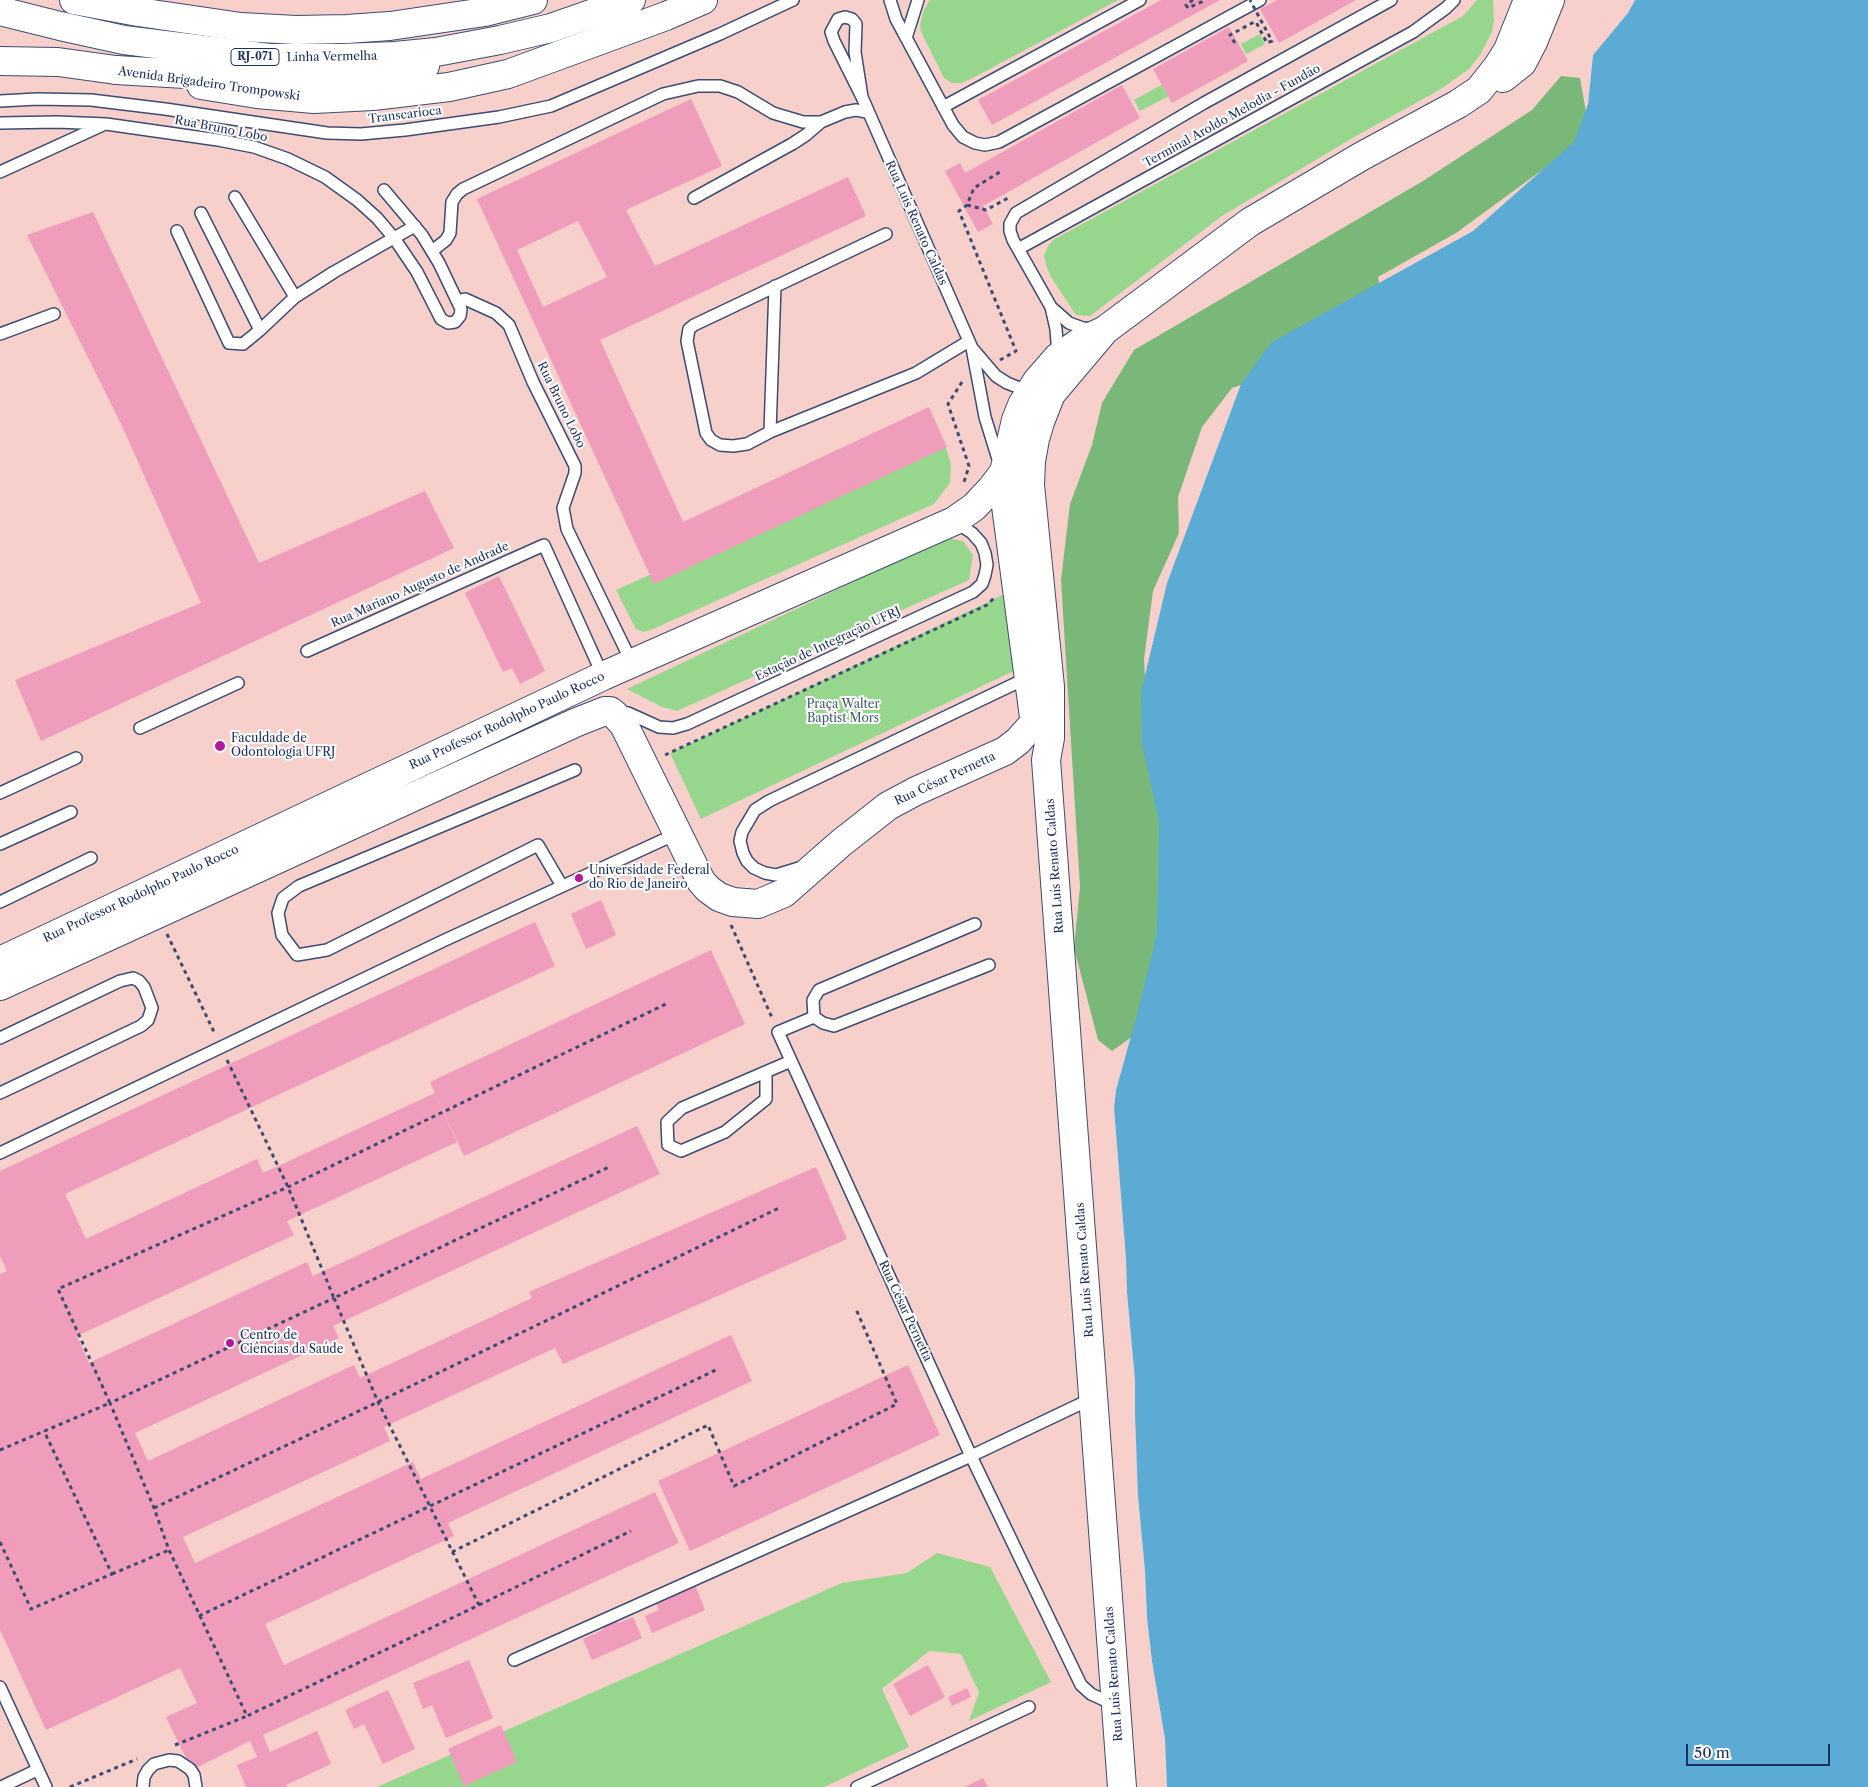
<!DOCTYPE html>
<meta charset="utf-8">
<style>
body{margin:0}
#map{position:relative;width:1868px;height:1787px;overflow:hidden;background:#f9eedf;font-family:"Libre Caslon Text",serif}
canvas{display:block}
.scale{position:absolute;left:1686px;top:1744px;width:144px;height:22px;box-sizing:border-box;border:2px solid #1b2f5e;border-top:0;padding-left:6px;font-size:15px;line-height:18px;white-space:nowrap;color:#1b2f5e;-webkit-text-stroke:4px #fff;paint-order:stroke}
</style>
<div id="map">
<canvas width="1868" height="1787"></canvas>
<div class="scale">50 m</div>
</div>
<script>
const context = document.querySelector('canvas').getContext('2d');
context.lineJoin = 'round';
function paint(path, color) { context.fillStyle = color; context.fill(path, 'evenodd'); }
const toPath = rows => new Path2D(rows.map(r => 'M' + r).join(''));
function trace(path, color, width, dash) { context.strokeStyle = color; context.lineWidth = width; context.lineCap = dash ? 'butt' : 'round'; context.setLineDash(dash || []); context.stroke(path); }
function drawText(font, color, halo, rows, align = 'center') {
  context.font = font + ' "Libre Caslon Text",serif'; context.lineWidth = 4; context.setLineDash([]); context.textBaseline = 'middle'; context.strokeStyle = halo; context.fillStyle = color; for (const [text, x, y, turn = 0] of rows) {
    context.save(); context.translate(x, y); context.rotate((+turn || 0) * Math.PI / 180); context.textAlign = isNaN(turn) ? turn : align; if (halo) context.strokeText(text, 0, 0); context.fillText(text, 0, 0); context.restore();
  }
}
paint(toPath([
 [0,0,1635,0,1628,13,1593,55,1588,104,1574,142,1473,231,1272,342,1241,384,1167,583,1141,692,1138,1011,1116,1090,1114,1108,1126,1259,1127,1293,1135,1380,1135,1415,1138,1496,1145,1571,1147,1618,1152,1661,1165,1739,1167,1787,0,1787]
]), '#f7d0cc');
paint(toPath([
 [930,0,1118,0,971,79,961,83,952,83,944,78,921,32,920,24,924,10],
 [1477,0,1493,0,1494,21,1492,32,1480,55,1469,69,1441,89,1356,136,1222,216,1090,316,1076,315,1051,277,1046,265,1044,255,1048,246,1053,240,1463,16],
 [1260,34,1265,44,1246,54,1241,44],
 [1163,84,1169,96,1140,111,1134,100],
 [944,442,951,464,950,483,934,504,653,629,643,632,636,629,616,590],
 [946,538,963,541,973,555,969,580,677,711,662,707,627,689],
 [1011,591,1016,670,701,819,670,753],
 [937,1553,990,1567,1051,1682,969,1721,979,1692,961,1654,929,1651,882,1689,909,1747,824,1787,377,1787,842,1583,907,1573]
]), '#97d78d');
paint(toPath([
 [1561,76,1580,78,1590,135,1456,233,1378,277,1383,309,1316,360,1232,388,1202,427,1178,497,1179,533,1153,591,1144,659,1147,714,1176,842,1139,1032,1112,1051,1098,1040,1074,948,1080,887,1061,580,1070,504,1092,445,1102,403,1134,350,1423,181,1532,110]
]), '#79b878');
paint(toPath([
 [1635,0,1868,0,1868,1787,1167,1787,1165,1739,1152,1661,1147,1618,1145,1571,1138,1496,1135,1415,1135,1380,1127,1293,1126,1259,1114,1108,1116,1090,1138,1011,1157,933,1159,822,1142,743,1141,692,1167,583,1241,384,1272,342,1473,231,1574,142,1588,104,1593,55,1628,13]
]), '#5babd5');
paint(toPath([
 [1161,0,1220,0,992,125,978,100],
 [1277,0,1356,0,1279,43,1260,9],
 [1229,27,1248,61,1172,103,1153,69],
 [1122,85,1140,118,983,206,993,224,978,232,945,171,960,163,965,173],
 [691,99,722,166,626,210,655,266,848,177,866,216,600,340,683,522,929,407,947,447,654,584,477,199],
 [578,221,607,277,543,307,517,250],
 [93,212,259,563,425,491,454,548,41,741,15,680,201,603,122,426,27,235],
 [499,576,545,671,520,684,512,668,503,672,465,593],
 [601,900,616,935,586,949,571,914],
 [535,922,555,966,65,1194,86,1239,257,1159,263,1173,435,1093,457,1142,287,1221,294,1235,77,1336,89,1363,307,1262,313,1276,637,1126,660,1174,333,1326,339,1338,135,1433,148,1461,354,1365,360,1378,532,1298,529,1292,816,1167,847,1239,563,1364,555,1348,384,1427,390,1441,183,1537,195,1563,413,1462,421,1479,731,1335,752,1381,448,1523,454,1536,265,1624,284,1665,655,1492,679,1543,263,1735,270,1752,317,1731,331,1764,286,1785,287,1787,246,1787,237,1765,257,1757,250,1741,192,1770,166,1717,197,1703,180,1668,46,1730,0,1630,0,1274,7,1271,0,1256,0,1171],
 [711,950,745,1024,464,1156,430,1082],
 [908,1365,940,1435,690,1551,658,1481],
 [695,1585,705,1610,652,1633,645,1616,659,1610,655,1601],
 [615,1616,618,1623,633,1617,642,1638,592,1660,583,1639,604,1629,602,1621],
 [469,1660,493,1718,446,1738,432,1705,423,1709,413,1683],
 [928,1665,945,1697,910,1716,893,1684],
 [967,1688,971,1697,952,1706,948,1697],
 [388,1690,415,1749,383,1764,364,1724,354,1729,345,1710],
 [501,1725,517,1762,464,1786,448,1749],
 [983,1778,988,1787,965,1787]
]), '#ef9dba');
const service = toPath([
 [890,0,896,19,953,125,963,137,975,143,985,145,999,142,1260,0],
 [906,38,918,0],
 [862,97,855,52,856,24,852,19,845,17,838,19,831,32,834,41,862,97,972,348,985,417,997,456,1002,463],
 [0,101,37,99,91,100,165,109,327,133,361,134,405,130,499,117,551,106,720,34,793,0],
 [943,107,1140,0],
 [0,123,57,122,106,124,218,140,254,147,288,159,325,177,357,200,377,218,394,238,417,272,441,319,448,323,455,322,460,316,461,309,439,263,422,235,384,190],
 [0,172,103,125],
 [235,197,295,297],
 [694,198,792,144,806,135,821,122],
 [201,213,260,330],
 [177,231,229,343,243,344,260,330,295,297,334,272,415,226],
 [886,234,694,325,689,329,687,341,706,433,711,440,720,445,733,446,747,444,770,432,916,373,969,341],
 [1018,249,1413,32,1446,8,1454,0],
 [432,251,446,240,450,233,452,202,457,194,463,189,663,94,698,86,720,86,738,92,773,113,803,122,821,122,845,112,856,110,867,112],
 [458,301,465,299,496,313,509,325,533,382,575,466,575,473,563,508,567,529,632,663],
 [1051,307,1069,323,1083,328,1095,329],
 [0,334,54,314],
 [972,348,996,376,1007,383,1030,392],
 [1058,355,1056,329,1051,307,1013,240,1010,231,1010,224,1016,213,1204,103,1391,0],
 [770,432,775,286],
 [307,651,544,545,603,676],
 [619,712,628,713,659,727,673,728,687,724,973,592,982,584,985,575,987,565,985,553,981,543,972,533,954,521],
 [140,728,238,683],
 [0,793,76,758],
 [0,844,71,812],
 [802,867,776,875,765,873,754,868,747,861,743,853,740,841,742,832,755,810,769,801,1029,677],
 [562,886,538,845,327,950,297,955,282,935,278,913,283,898,299,886,575,770],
 [0,902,91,858],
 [975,924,819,990,813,1000,814,1017,823,1023,834,1026,989,965],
 [814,1017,778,1032,971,1456,1081,1685,1091,1694,1115,1705],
 [0,1038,120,981,133,978,139,981,144,987,152,1008,148,1020,141,1026,0,1093],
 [766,1072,766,1099,725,1132,681,1151,668,1145,667,1122,682,1108,791,1061],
 [0,1153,445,940,676,834],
 [514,1660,971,1456,1093,1398],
 [0,1687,46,1787],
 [1,1787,37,1770],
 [143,1787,144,1777,148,1770,154,1764,169,1760,178,1761,190,1769,194,1775,196,1787],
 [857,1787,1029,1707]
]);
const tertiary = toPath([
 [1503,78,1522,63,1533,42,1550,0],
 [201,85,257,94,314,99,373,96,449,87,508,74,666,16,703,0],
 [1105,330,1051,394,1040,422,1035,439,1031,461,1030,485,1050,687,1050,738,1046,760,1122,1787],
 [1035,725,1006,506,1004,472,1016,420,1022,405,1037,381,1058,357,1080,342,1105,330,1250,222,1362,156,1458,104,1479,90,1498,66,1508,50,1528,0],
 [0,961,603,676,954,521,974,507,991,489,1004,472],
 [0,986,577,722,605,711,610,711,615,715,624,725,701,881,708,889,719,897,733,902,758,904,784,893,841,843,888,806,916,791,1005,751,1018,741,1034,723,1048,695]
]);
const secondary = toPath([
 [74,0,138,12,241,27,296,30,347,29,390,26,485,12,533,0]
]);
const trunk = toPath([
 [0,61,58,62,116,70]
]);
const motorway = toPath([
 [0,11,60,26,124,40,269,58,341,58,395,56,436,52,500,40,551,28,631,0],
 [116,70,289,80,378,78,404,73,425,66]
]);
trace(service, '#3c4c71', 14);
trace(tertiary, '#3c4c71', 30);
trace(secondary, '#3c4c71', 30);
trace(trunk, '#3c4c71', 30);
trace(motorway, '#3c4c71', 30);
trace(toPath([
 [1193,0,1186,5,1188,8,1206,0],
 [967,205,986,210,1008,198],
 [1000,360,1016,351,959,211,967,205,974,188,1003,170],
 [962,382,948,404,969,466,964,482],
 [665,755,987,605,995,597],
 [731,925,773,1020],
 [167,934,215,1034],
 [227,1060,288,1187,334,1298,609,1167],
 [334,1298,378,1402,479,1605,247,1716,169,1550,154,1508,110,1403,334,1298],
 [0,1450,110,1403,58,1289,288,1187,668,1003],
 [154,1508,378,1402,781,1207],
 [0,1542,31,1609,112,1574,44,1431],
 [452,1552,708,1425,734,1486,897,1404,856,1309],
 [112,1574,169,1550],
 [479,1605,631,1531],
 [199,1616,718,1369],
 [175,1745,247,1716],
 [70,1787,137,1759]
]), '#3c4c71', 3, [4, 4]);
trace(service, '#fff', 11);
trace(tertiary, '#fff', 28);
trace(secondary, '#fff', 28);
trace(trunk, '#fff', 28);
trace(motorway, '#fff', 28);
trace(toPath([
 [1235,43,1230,35,1254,22,1256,22,1267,43,1272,41,1250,0]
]), '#3c4c71', 3, [4, 4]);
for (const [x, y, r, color] of [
 [220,746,6,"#b5179e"],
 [579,878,5,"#b5179e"],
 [230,1343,5,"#b5179e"]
]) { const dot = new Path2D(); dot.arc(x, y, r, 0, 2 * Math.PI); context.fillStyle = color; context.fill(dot); trace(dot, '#fff', 2); }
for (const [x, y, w] of [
 [255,57,48]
]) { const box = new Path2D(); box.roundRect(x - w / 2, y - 8.5, w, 17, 4); context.fillStyle = '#fff'; context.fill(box); trace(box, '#1b2f5e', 1); }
drawText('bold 11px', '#1b2f5e', null, [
 ["RJ-071",255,57]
]);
drawText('12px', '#1b2f5e', '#fff', [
 ["Linha Vermelha",332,57,-1],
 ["Avenida Brigadeiro Trompowski",209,84,8],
 ["Transcarioca",405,115,-7],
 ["Terminal Aroldo Melodia - Fundão",1232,116,-29],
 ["Rua Bruno Lobo",221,129,11],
 ["Rua Luís Renato Caldas",916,223,66],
 ["Rua Bruno Lobo",561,405,64],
 ["Rua Mariano Augusto de Andrade",420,585,-24],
 ["Estação de Integração UFRJ",828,644,-25],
 ["Rua Professor Rodolpho Paulo Rocco",507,721,-25],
 ["Rua César Pernetta",945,779,-25],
 ["Rua Luís Renato Caldas",1055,866,-94],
 ["Rua Professor Rodolpho Paulo Rocco",141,894,-25],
 ["Rua Luís Renato Caldas",1085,1270,-94],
 ["Rua César Pernetta",905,1311,65],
 ["Rua Luís Renato Caldas",1114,1674,-94]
]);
drawText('12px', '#40616c', '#fff', [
 ["Praça Walter",843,705],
 ["Baptist Mors",843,719]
]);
drawText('12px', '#1b2f5e', '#fff', [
 ["Faculdade de",231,739],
 ["Odontologia UFRJ",231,753],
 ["Universidade Federal",589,871],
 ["do Rio de Janeiro",589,885],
 ["Centro de",240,1336],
 ["Ciências da Saúde",240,1350]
], 'left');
</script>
